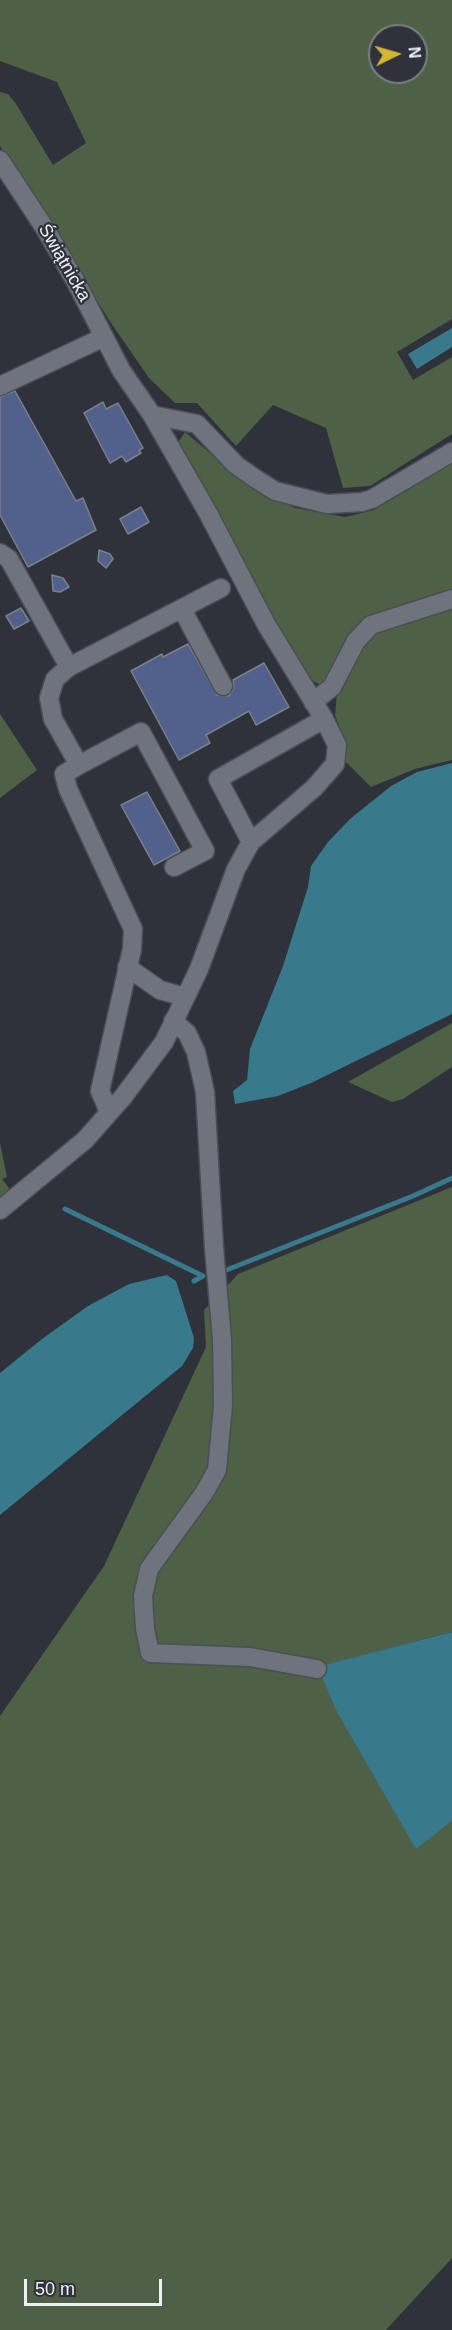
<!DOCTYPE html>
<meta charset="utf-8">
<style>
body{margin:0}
#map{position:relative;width:452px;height:2330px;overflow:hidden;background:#2f323b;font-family:Helvetica,sans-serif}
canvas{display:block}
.north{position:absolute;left:368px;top:24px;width:60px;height:60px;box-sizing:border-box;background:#2f323b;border:2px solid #7c7e86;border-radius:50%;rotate:85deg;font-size:16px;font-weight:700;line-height:24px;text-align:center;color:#eff1f7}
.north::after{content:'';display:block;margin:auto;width:21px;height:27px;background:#d5b534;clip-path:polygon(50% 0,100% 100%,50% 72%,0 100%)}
.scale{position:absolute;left:24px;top:2279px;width:138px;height:27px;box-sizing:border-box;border:3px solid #eff1f7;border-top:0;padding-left:8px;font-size:18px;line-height:21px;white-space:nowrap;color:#eff1f7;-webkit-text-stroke:4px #2f323b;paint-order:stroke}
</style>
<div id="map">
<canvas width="452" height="2330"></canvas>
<div class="north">N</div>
<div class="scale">50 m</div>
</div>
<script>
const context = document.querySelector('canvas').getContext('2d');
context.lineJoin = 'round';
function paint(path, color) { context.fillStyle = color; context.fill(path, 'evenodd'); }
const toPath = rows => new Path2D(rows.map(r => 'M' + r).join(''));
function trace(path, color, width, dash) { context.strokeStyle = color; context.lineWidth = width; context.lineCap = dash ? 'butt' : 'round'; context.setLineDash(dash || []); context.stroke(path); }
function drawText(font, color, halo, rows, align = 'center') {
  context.font = font + ' Helvetica,sans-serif'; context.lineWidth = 4.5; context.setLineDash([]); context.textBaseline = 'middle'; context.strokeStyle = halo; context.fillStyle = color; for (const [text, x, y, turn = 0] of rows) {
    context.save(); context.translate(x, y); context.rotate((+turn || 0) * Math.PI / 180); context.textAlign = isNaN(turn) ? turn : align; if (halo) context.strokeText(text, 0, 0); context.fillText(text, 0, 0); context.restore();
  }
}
paint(toPath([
 [0,0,452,0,452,319,397,352,413,380,452,357,452,434,370,486,343,488,326,428,273,405,236,446,197,403,175,403,149,378,111,323,0,146,0,92,8,94,16,104,53,165,86,143,57,82,0,61],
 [380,36,416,36,416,72,380,72],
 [185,432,251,487,295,508,345,517,374,510,452,463,452,760,415,769,371,787,343,759,346,747,335,715,337,693,309,679,291,653,177,444],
 [0,714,37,770,0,798],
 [452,1023,452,1067,403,1099,392,1102,348,1082],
 [0,1143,7,1177,2,1179,12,1192,0,1202],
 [452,1187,452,1632,321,1666,379,1782,416,1848,452,1821,452,2258,386,2330,0,2330,0,1716,104,1566,206,1347,204,1310,238,1274]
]), '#4e6045');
paint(toPath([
 [452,328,452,347,417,369,408,354],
 [452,763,452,1014,311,1083,278,1096,235,1104,233,1091,247,1080,250,1049,283,966,308,887,311,866,328,842,350,819,391,786,417,772],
 [167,1275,176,1281,194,1338,193,1348,182,1366,0,1515,0,1373,42,1339,88,1306,129,1284],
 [452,1632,452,1821,416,1849,337,1712,322,1677,320,1666]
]), '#38798b');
trace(toPath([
 [65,1209,203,1276],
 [224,1271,413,1196,452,1178],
 [194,1281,203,1276]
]), '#38798b', 5);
const building = toPath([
 [15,391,76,501,83,498,96,530,28,567,0,515,0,397,15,391],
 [103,402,106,409,118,403,143,448,139,450,141,453,126,462,122,456,110,463,84,413,103,402],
 [141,507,149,522,128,534,120,519,141,507],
 [99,550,110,554,113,559,106,568,98,561,99,550],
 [52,575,63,578,69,587,60,592,53,591,52,575],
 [21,608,29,621,14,629,6,616,21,608],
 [188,644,217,695,229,696,234,687,233,680,264,663,289,707,256,725,249,711,206,735,210,743,179,760,131,671,162,654,163,657,188,644],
 [147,792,180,851,154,865,121,805,147,792]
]);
paint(building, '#52618c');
trace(building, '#7b7f89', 1.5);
const minor = toPath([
 [0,160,46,230,76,282,121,370,152,415,197,424,236,465,256,479,275,491,327,504,362,502,372,499,452,452],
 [0,386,104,337],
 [0,553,9,559,69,667,55,679,49,698,53,719,79,765,141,732,205,851,174,867],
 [182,609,223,686],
 [69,667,221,588],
 [313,702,332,687,356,641,371,625,452,599],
 [79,765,64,774,68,789,133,929,132,949,100,1091,109,1112],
 [251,842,218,779,324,719],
 [127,967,160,990,185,997],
 [173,1021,187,1033,196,1052,205,1092,214,1248,222,1339,223,1405,217,1470,204,1493,149,1569,143,1596,145,1629,150,1653,250,1657,317,1669],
 [0,1210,85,1140,123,1097,164,1042,199,969,236,869,251,842,314,788,335,764,337,745,324,719,266,624,208,513,152,415]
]);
trace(minor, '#4b4e55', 21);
trace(minor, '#6f737d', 18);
drawText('18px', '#eff1f7', '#2f323b', [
 ["Świątnicka",64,263,60]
]);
</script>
